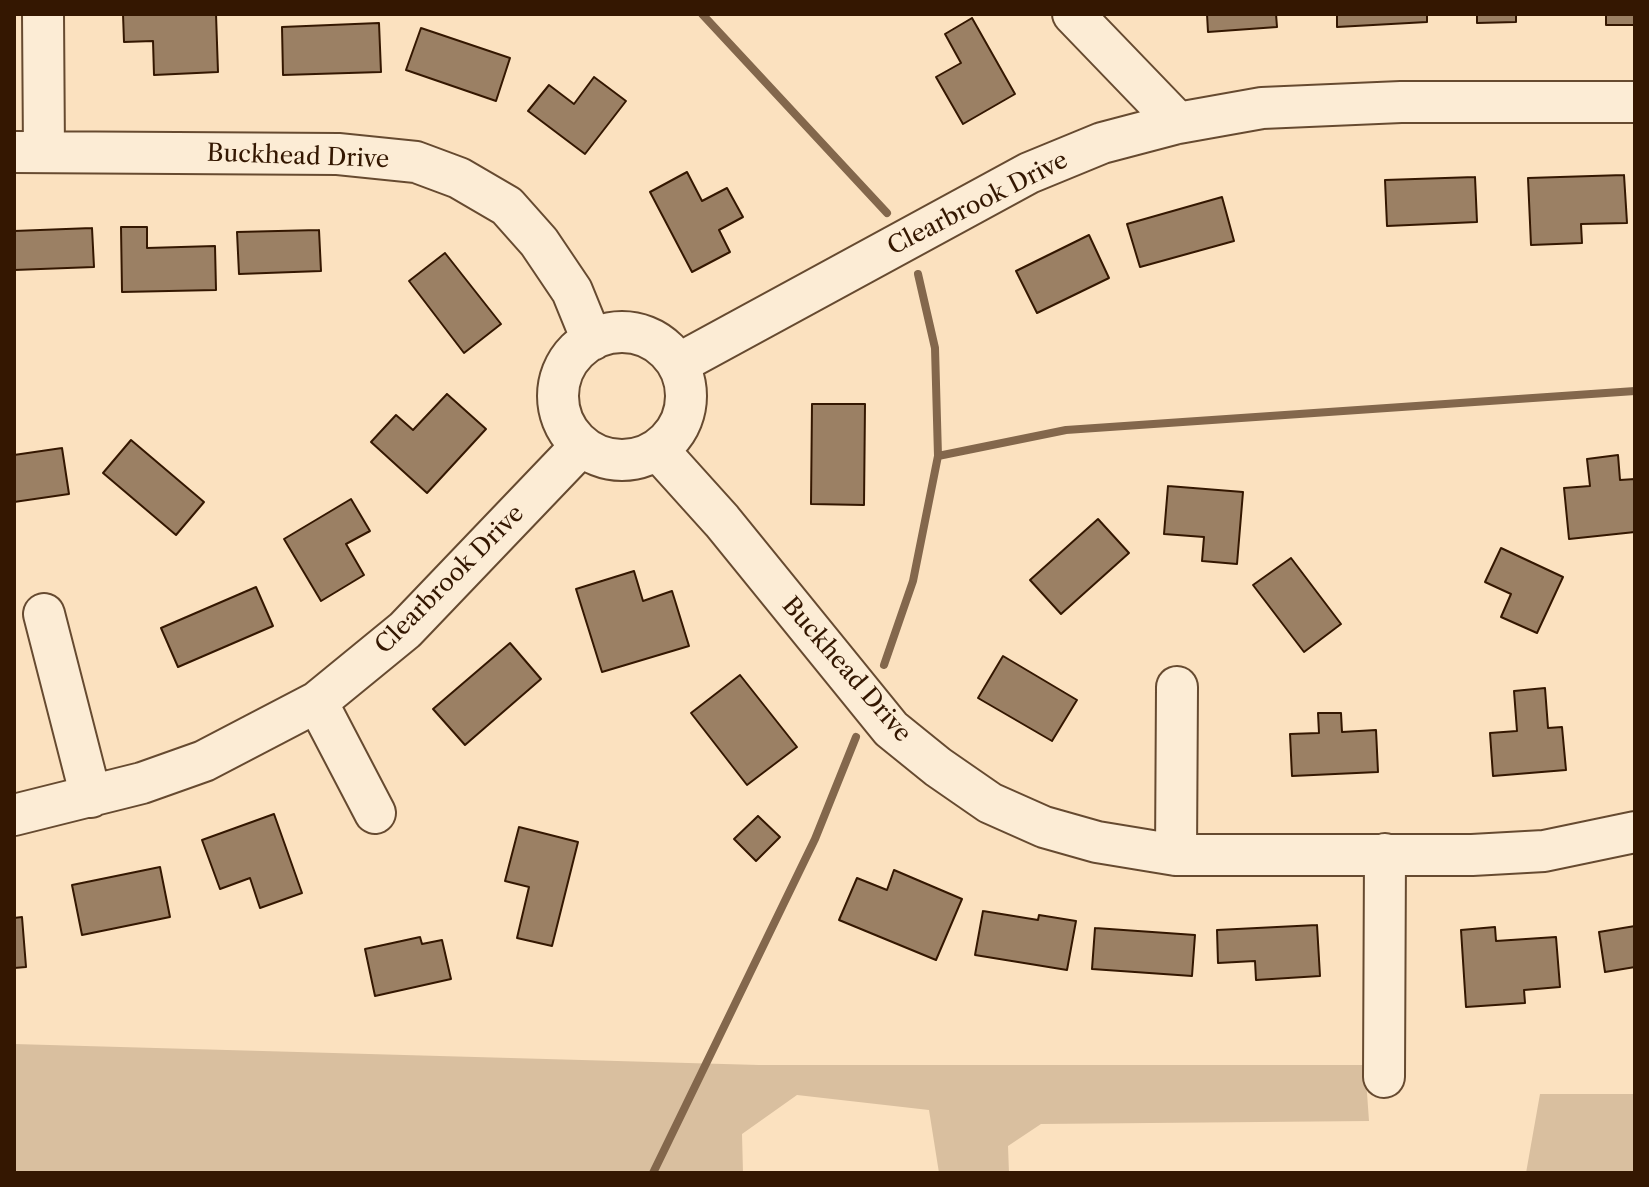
<!DOCTYPE html>
<style>
body{margin:0}
#map{position:relative;width:1649px;height:1187px;overflow:hidden;background:#fbe1bf;font-family:"Libre Caslon Text",serif}
canvas{display:block}
.frame{position:absolute;inset:0;border:16px solid #341701;pointer-events:none}
</style>
<div id="map">
<canvas width="1649" height="1187"></canvas>
<div class="frame"></div>
</div>
<script>
const context = document.querySelector('canvas').getContext('2d');
context.lineJoin = 'round';
function paint(path, color) { context.fillStyle = color; context.fill(path, 'evenodd'); }
const toPath = rows => new Path2D(rows.map(r => 'M' + r).join(''));
function trace(path, color, width, dash) { context.strokeStyle = color; context.lineWidth = width; context.lineCap = dash ? 'butt' : 'round'; context.setLineDash(dash || []); context.stroke(path); }
function drawText(font, color, halo, rows, align = 'center') {
  context.font = font + ' "Libre Caslon Text",serif'; context.lineWidth = 6; context.setLineDash([]); context.textBaseline = 'middle'; context.strokeStyle = halo; context.fillStyle = color; for (const [text, x, y, turn = 0] of rows) {
    context.save(); context.translate(x, y); context.rotate((+turn || 0) * Math.PI / 180); context.textAlign = isNaN(turn) ? turn : align; if (halo) context.strokeText(text, 0, 0); context.fillText(text, 0, 0); context.restore();
  }
}
paint(toPath([
 [14,1044,759,1065,1365,1065,1369,1121,1041,1124,1008,1146,1009,1173,939,1173,929,1110,797,1095,742,1134,743,1173,14,1173],
 [1540,1094,1635,1094,1635,1173,1526,1173]
]), '#d9bf9f');
trace(toPath([
 [702,14,887,213],
 [938,456,1066,430,1635,391],
 [884,665,913,581,938,456,935,348,918,274],
 [653,1173,815,839,856,737]
]), '#83674c', 8);
const building = toPath([
 [123,14,216,14,218,72,154,75,153,41,124,42,123,14],
 [1207,14,1276,14,1277,27,1208,32,1207,14],
 [1337,14,1427,14,1427,22,1337,27,1337,14],
 [1477,14,1516,14,1516,22,1477,23,1477,14],
 [1606,14,1635,14,1635,25,1606,25,1606,14],
 [972,18,1015,94,963,124,936,77,961,63,945,34,972,18],
 [379,23,381,72,283,75,282,27,379,23],
 [421,28,510,58,496,101,406,70,421,28],
 [594,77,626,101,585,154,528,111,549,85,574,104,594,77],
 [687,172,702,201,727,188,743,217,719,230,730,252,692,272,650,192,687,172],
 [1624,175,1627,223,1581,224,1582,243,1531,245,1528,178,1624,175],
 [1475,177,1477,222,1387,226,1385,180,1475,177],
 [1222,197,1234,241,1140,267,1127,224,1222,197],
 [121,227,147,227,147,248,215,246,216,290,122,292,121,227],
 [92,228,94,267,14,270,14,231,92,228],
 [319,230,321,271,239,274,237,232,319,230],
 [1089,235,1109,278,1037,313,1016,271,1089,235],
 [445,253,501,324,464,353,409,281,445,253],
 [447,394,486,429,427,493,371,442,396,415,413,430,447,394],
 [812,404,865,404,864,505,811,504,812,404],
 [131,440,204,502,176,535,103,473,131,440],
 [62,448,69,494,14,502,14,455,62,448],
 [1618,455,1620,480,1635,479,1635,532,1569,539,1564,488,1590,486,1587,459,1618,455],
 [1168,486,1243,492,1237,564,1202,561,1204,537,1164,534,1168,486],
 [351,499,370,531,346,544,364,575,321,601,284,539,351,499],
 [1098,519,1129,553,1061,614,1030,580,1098,519],
 [1501,548,1563,577,1537,633,1501,617,1511,594,1485,582,1501,548],
 [1291,558,1341,624,1304,652,1253,585,1291,558],
 [634,571,643,601,672,591,689,646,602,672,576,589,634,571],
 [256,587,273,626,178,667,161,628,256,587],
 [510,643,541,679,465,745,433,709,510,643],
 [1003,656,1077,700,1052,741,978,698,1003,656],
 [740,675,797,747,747,785,691,713,740,675],
 [1545,688,1548,728,1562,727,1566,770,1493,776,1490,733,1517,731,1514,691,1545,688],
 [1318,713,1341,713,1342,732,1376,730,1378,772,1292,776,1290,734,1319,733,1318,713],
 [274,814,302,893,260,908,250,878,220,889,202,840,274,814],
 [758,816,780,837,756,861,734,839,758,816],
 [519,827,578,842,552,946,517,938,529,887,505,881,519,827],
 [160,867,170,917,82,935,72,885,160,867],
 [894,870,962,899,936,960,839,920,857,878,887,890,894,870],
 [983,911,1038,920,1039,915,1076,921,1067,970,975,955,983,911],
 [22,917,26,967,14,968,14,918,22,917],
 [1317,925,1320,976,1256,980,1255,961,1218,963,1217,930,1317,925],
 [1635,926,1635,967,1605,972,1599,932,1635,926],
 [1495,927,1496,941,1556,937,1560,987,1524,990,1525,1003,1466,1007,1461,930,1495,927],
 [1095,928,1195,935,1192,976,1092,969,1095,928],
 [420,937,422,944,442,940,451,979,375,996,365,949,420,937]
]);
paint(building, '#9b8064');
trace(building, '#341701', 2);
const minor = toPath([
 [43,14,44,152],
 [1073,14,1178,123],
 [14,152,338,154,416,162,459,178,507,206,539,242,572,291,592,340],
 '558 396a64 64 0 1 1 128 0a64 64 0 1 1-128 0Z',
 [678,364,1029,173,1102,143,1178,123,1262,108,1401,102,1635,102],
 [658,450,722,521,891,729,938,767,990,803,1044,827,1097,842,1176,855,1472,855,1544,851,1635,832],
 [44,614,91,797],
 [317,702,375,813],
 [14,815,142,783,204,761,317,702,405,630,581,446],
 [1176,855,1177,687],
 [1384,1077,1385,854]
]);
trace(minor, '#664a30', 44);
trace(minor, '#fcecd5', 40);
drawText('24px', '#341701', '#fcecd5', [
 ["Buckhead Drive",298,157,2],
 ["Clearbrook Drive",978,204,-27],
 ["Clearbrook Drive",450,580,-45],
 ["Buckhead Drive",846,670,49]
]);
</script>
